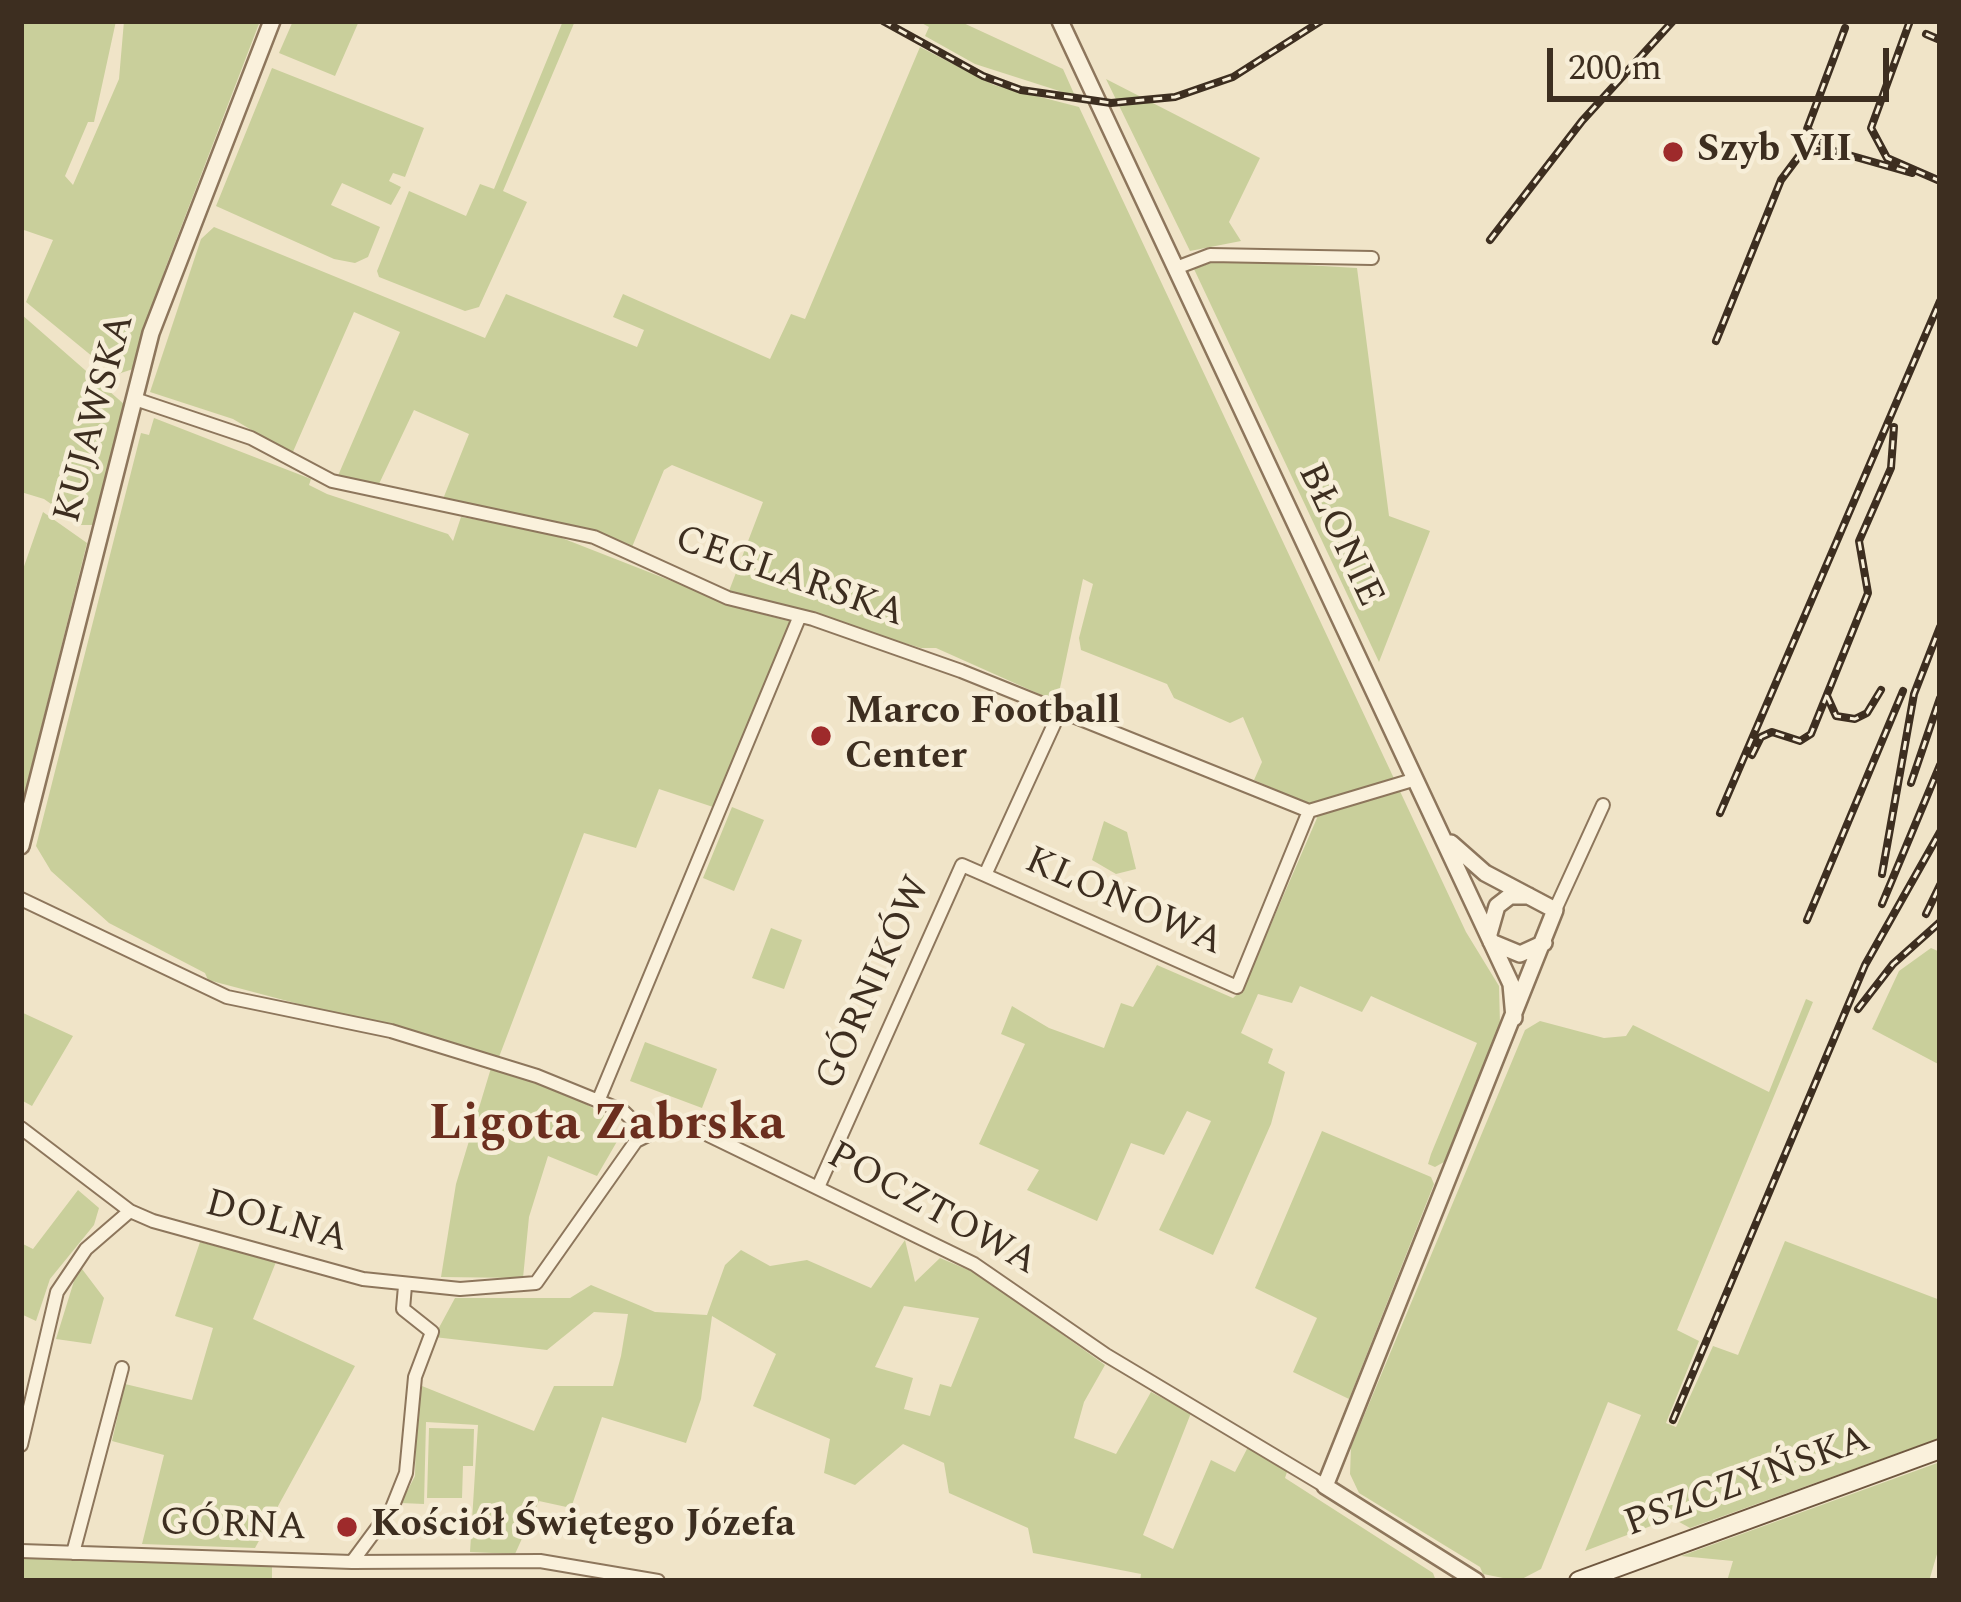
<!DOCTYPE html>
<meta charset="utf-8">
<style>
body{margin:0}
#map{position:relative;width:1961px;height:1602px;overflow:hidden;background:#f0e4c8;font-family:Spectral,serif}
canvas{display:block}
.frame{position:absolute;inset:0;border:24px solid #3d2e20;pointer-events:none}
.scale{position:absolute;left:1547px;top:48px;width:342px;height:54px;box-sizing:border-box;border:6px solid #3d2e20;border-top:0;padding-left:15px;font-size:36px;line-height:42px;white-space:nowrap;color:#3d2e20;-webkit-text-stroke:9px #f7eed8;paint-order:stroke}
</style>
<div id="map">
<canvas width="1961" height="1602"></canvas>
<div class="frame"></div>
<div class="scale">200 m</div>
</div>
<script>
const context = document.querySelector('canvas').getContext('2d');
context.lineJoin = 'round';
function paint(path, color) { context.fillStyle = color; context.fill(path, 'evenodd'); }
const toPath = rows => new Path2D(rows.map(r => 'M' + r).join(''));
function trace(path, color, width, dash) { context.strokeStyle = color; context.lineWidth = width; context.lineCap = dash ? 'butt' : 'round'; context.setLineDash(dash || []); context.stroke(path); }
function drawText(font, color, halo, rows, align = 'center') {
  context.font = font + ' Spectral,serif'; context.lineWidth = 9; context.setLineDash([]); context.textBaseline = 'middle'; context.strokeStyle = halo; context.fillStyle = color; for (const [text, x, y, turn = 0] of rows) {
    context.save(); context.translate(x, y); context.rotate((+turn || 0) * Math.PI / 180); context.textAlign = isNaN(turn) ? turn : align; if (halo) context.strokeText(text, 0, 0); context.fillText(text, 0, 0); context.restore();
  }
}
paint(toPath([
 [21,21,116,21,94,122,88,122,65,176,73,185,119,79,124,21,260,21,165,269,136,368,115,375,26,302,53,240,21,229],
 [293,21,359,21,335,76,279,53],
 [563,21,575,21,503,191,527,202,479,307,465,311,379,277,377,271,409,191,466,216,480,184,494,189],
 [918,21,959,21,1063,69,1075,96,975,64,925,36,929,27],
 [920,47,994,85,1079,107,1466,932,1499,986,1500,1025,1444,1162,1435,1167,1428,1164,1431,1154,1477,1043,1371,996,1362,1012,1300,986,1292,1003,1258,994,1241,1033,1273,1049,1268,1063,1285,1072,1271,1124,1213,1255,1159,1230,1211,1121,1187,1111,1164,1155,1131,1143,1097,1221,1027,1190,1039,1170,979,1144,1025,1044,1001,1034,1012,1006,1049,1028,1104,1048,1121,1003,1133,1007,1157,965,1233,998,1243,989,1317,818,1307,803,1254,780,1262,762,1243,717,1230,723,1174,698,1167,684,1081,650,1079,638,1093,584,1083,579,1057,702,936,648,921,648,729,591,763,502,672,465,664,470,632,547,587,528,443,499,469,434,414,410,378,486,337,478,400,332,354,312,292,454,233,419,150,392,201,239,214,227,485,338,506,294,637,347,644,330,613,317,623,294,770,359,791,314,805,319],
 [272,68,424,128,405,177,393,173,389,181,401,187,391,205,342,183,331,205,380,227,368,257,355,263,334,259,216,206],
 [1106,79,1260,158,1229,222,1241,241,1190,251],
 [1219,260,1357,268,1389,516,1430,531,1379,662,1194,269],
 [21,314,125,405,95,525,81,525,44,499,21,492],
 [154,418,311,479,309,485,327,494,448,534,453,541,461,517,544,531,743,609,792,622,716,808,659,789,636,848,584,833,499,1057,208,980,205,973,109,923,51,871,36,846,141,433,149,435],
 [43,512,87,543,21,808,21,575],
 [732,807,764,820,734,891,703,878],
 [1104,821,1127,832,1136,869,1116,874,1092,860],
 [771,928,802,940,784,989,752,978],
 [1931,948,1940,952,1940,1065,1872,1029,1899,971],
 [1806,999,1813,1002,1677,1330,1699,1341,1666,1423,1676,1427,1713,1346,1738,1355,1785,1241,1940,1300,1940,1438,1690,1528,1672,1518,1585,1551,1641,1415,1608,1402,1541,1569,1518,1581,1483,1574,1480,1567,1359,1493,1350,1474,1351,1447,1525,1030,1540,1021,1604,1038,1626,1036,1633,1025,1769,1092],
 [21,1012,73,1036,32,1106,21,1100],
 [645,1042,717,1069,702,1108,630,1081],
 [491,1068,567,1092,607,1117,619,1138,597,1176,548,1156,529,1217,523,1278,441,1277,456,1184],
 [1322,1131,1431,1177,1434,1184,1349,1399,1293,1372,1317,1318,1255,1288],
 [78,1190,99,1208,94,1225,50,1279,36,1321,21,1314,21,1243,33,1249],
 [905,1240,915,1282,940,1258,978,1274,1105,1365,1084,1402,1074,1438,1116,1454,1151,1392,1191,1413,1143,1535,1173,1549,1211,1460,1235,1472,1248,1447,1288,1469,1285,1478,1433,1573,1436,1581,1140,1581,1141,1574,1033,1553,1028,1528,949,1493,944,1463,903,1444,855,1485,824,1473,830,1439,753,1406,776,1354,712,1316,701,1399,686,1443,602,1417,571,1508,539,1501,515,1554,470,1552,478,1425,426,1422,424,1504,401,1503,415,1476,417,1384,534,1431,554,1386,613,1386,621,1356,628,1314,594,1312,547,1350,434,1337,455,1298,570,1298,591,1285,655,1312,707,1315,725,1265,741,1250,770,1266,807,1260,871,1288],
 [904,1306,979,1318,951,1387,940,1384,930,1416,904,1409,913,1378,875,1367],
 [200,1242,276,1262,253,1319,355,1366,255,1548,142,1544,164,1455,112,1441,125,1384,192,1400,213,1328,175,1316],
 [79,1265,104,1298,91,1344,56,1339],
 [429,1428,474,1429,473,1466,463,1466,462,1498,427,1498],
 [1940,1462,1940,1544,1929,1581,1727,1581,1733,1561,1681,1556],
 [21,1556,272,1566,272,1581,21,1581]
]), '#c9cf9b');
const minor = toPath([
 [1176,268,1210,255,1372,258],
 [135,399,251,438,332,481,594,537,728,598,813,619,961,671,1309,811,1416,779],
 [985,875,1237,987,1309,811],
 [21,899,227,997,391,1031,537,1076,623,1111,647,1134],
 [1555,910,1603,805],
 [599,1099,799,618],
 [21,1128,130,1211,153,1221,363,1279,460,1289,536,1283,636,1141,658,1130,694,1128,974,1264,1106,1355,1325,1486],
 [819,1185,962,865,985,875,1061,709],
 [21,1445,57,1292,86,1249,130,1211],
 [21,1551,352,1562,540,1561,658,1581],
 [73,1553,122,1368],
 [352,1562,392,1508,406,1473,415,1377,432,1332,403,1309,405,1286]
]);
const tertiary = toPath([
 [1060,21,1511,984,1514,1018],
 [1451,843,1485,873,1555,910,1325,1486,1476,1581],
 [21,846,151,333,272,21],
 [1489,934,1497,906,1510,896,1529,896],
 [1491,942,1520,954,1544,943]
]);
const secondary = toPath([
 [1579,1581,1940,1449]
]);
trace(minor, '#8d765c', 16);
trace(tertiary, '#8d765c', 20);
trace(secondary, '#6f573f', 22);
trace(minor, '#faf1dc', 12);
trace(tertiary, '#faf1dc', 15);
trace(secondary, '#faf1dc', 18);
const rail = toPath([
 [883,21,983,76,1021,90,1111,103,1175,97,1233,77,1321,21],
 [1910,21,1871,128,1887,158,1940,181],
 [1926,34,1940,40],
 [1831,150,1807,129,1845,28],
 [1490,240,1582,121,1673,21],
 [1716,341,1781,180,1802,152,1831,150,1912,173],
 [1827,696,1836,716,1855,719,1867,713,1881,690],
 [1752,755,1761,737,1772,732,1800,741,1811,734,1868,593,1859,541,1891,468,1894,427],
 [1911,783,1940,698],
 [1720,813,1940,301],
 [1882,874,1914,694,1940,627],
 [1882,904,1940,765],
 [1926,914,1940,885],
 [1807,920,1903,691],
 [1858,1009,1893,964,1940,922],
 [1673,1420,1865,965,1940,832]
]);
trace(rail, '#3d2e20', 8);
trace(rail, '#f7eed8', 3, [9]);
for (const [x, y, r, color] of [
 [1673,152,12,"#9e2a2b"],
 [821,736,12,"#9e2a2b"],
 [347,1527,12,"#9e2a2b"]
]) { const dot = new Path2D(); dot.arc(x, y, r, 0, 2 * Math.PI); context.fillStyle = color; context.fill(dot); trace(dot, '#f7eed8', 4.5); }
drawText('bold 39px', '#3d2e20', '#f7eed8', [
 ["Szyb VII",1697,152],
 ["Marco Football",845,714],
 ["Center",845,759],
 ["Kościół Świętego Józefa",371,1527]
], 'left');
drawText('39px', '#3d2e20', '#f7eed8', [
 ["KUJAWSKA",97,419,-75],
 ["BŁONIE",1338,536,65],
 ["CEGLARSKA",789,579,19],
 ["KLONOWA",1123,904,24],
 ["GÓRNIKÓW",876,984,-66],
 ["POCZTOWA",931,1211,29],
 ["DOLNA",276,1224,15],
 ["PSZCZYŃSKA",1748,1484,-20],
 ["GÓRNA",233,1528,2]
]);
drawText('bold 51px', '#6b2e1e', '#f7eed8', [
 ["Ligota Zabrska",607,1128]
]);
</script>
